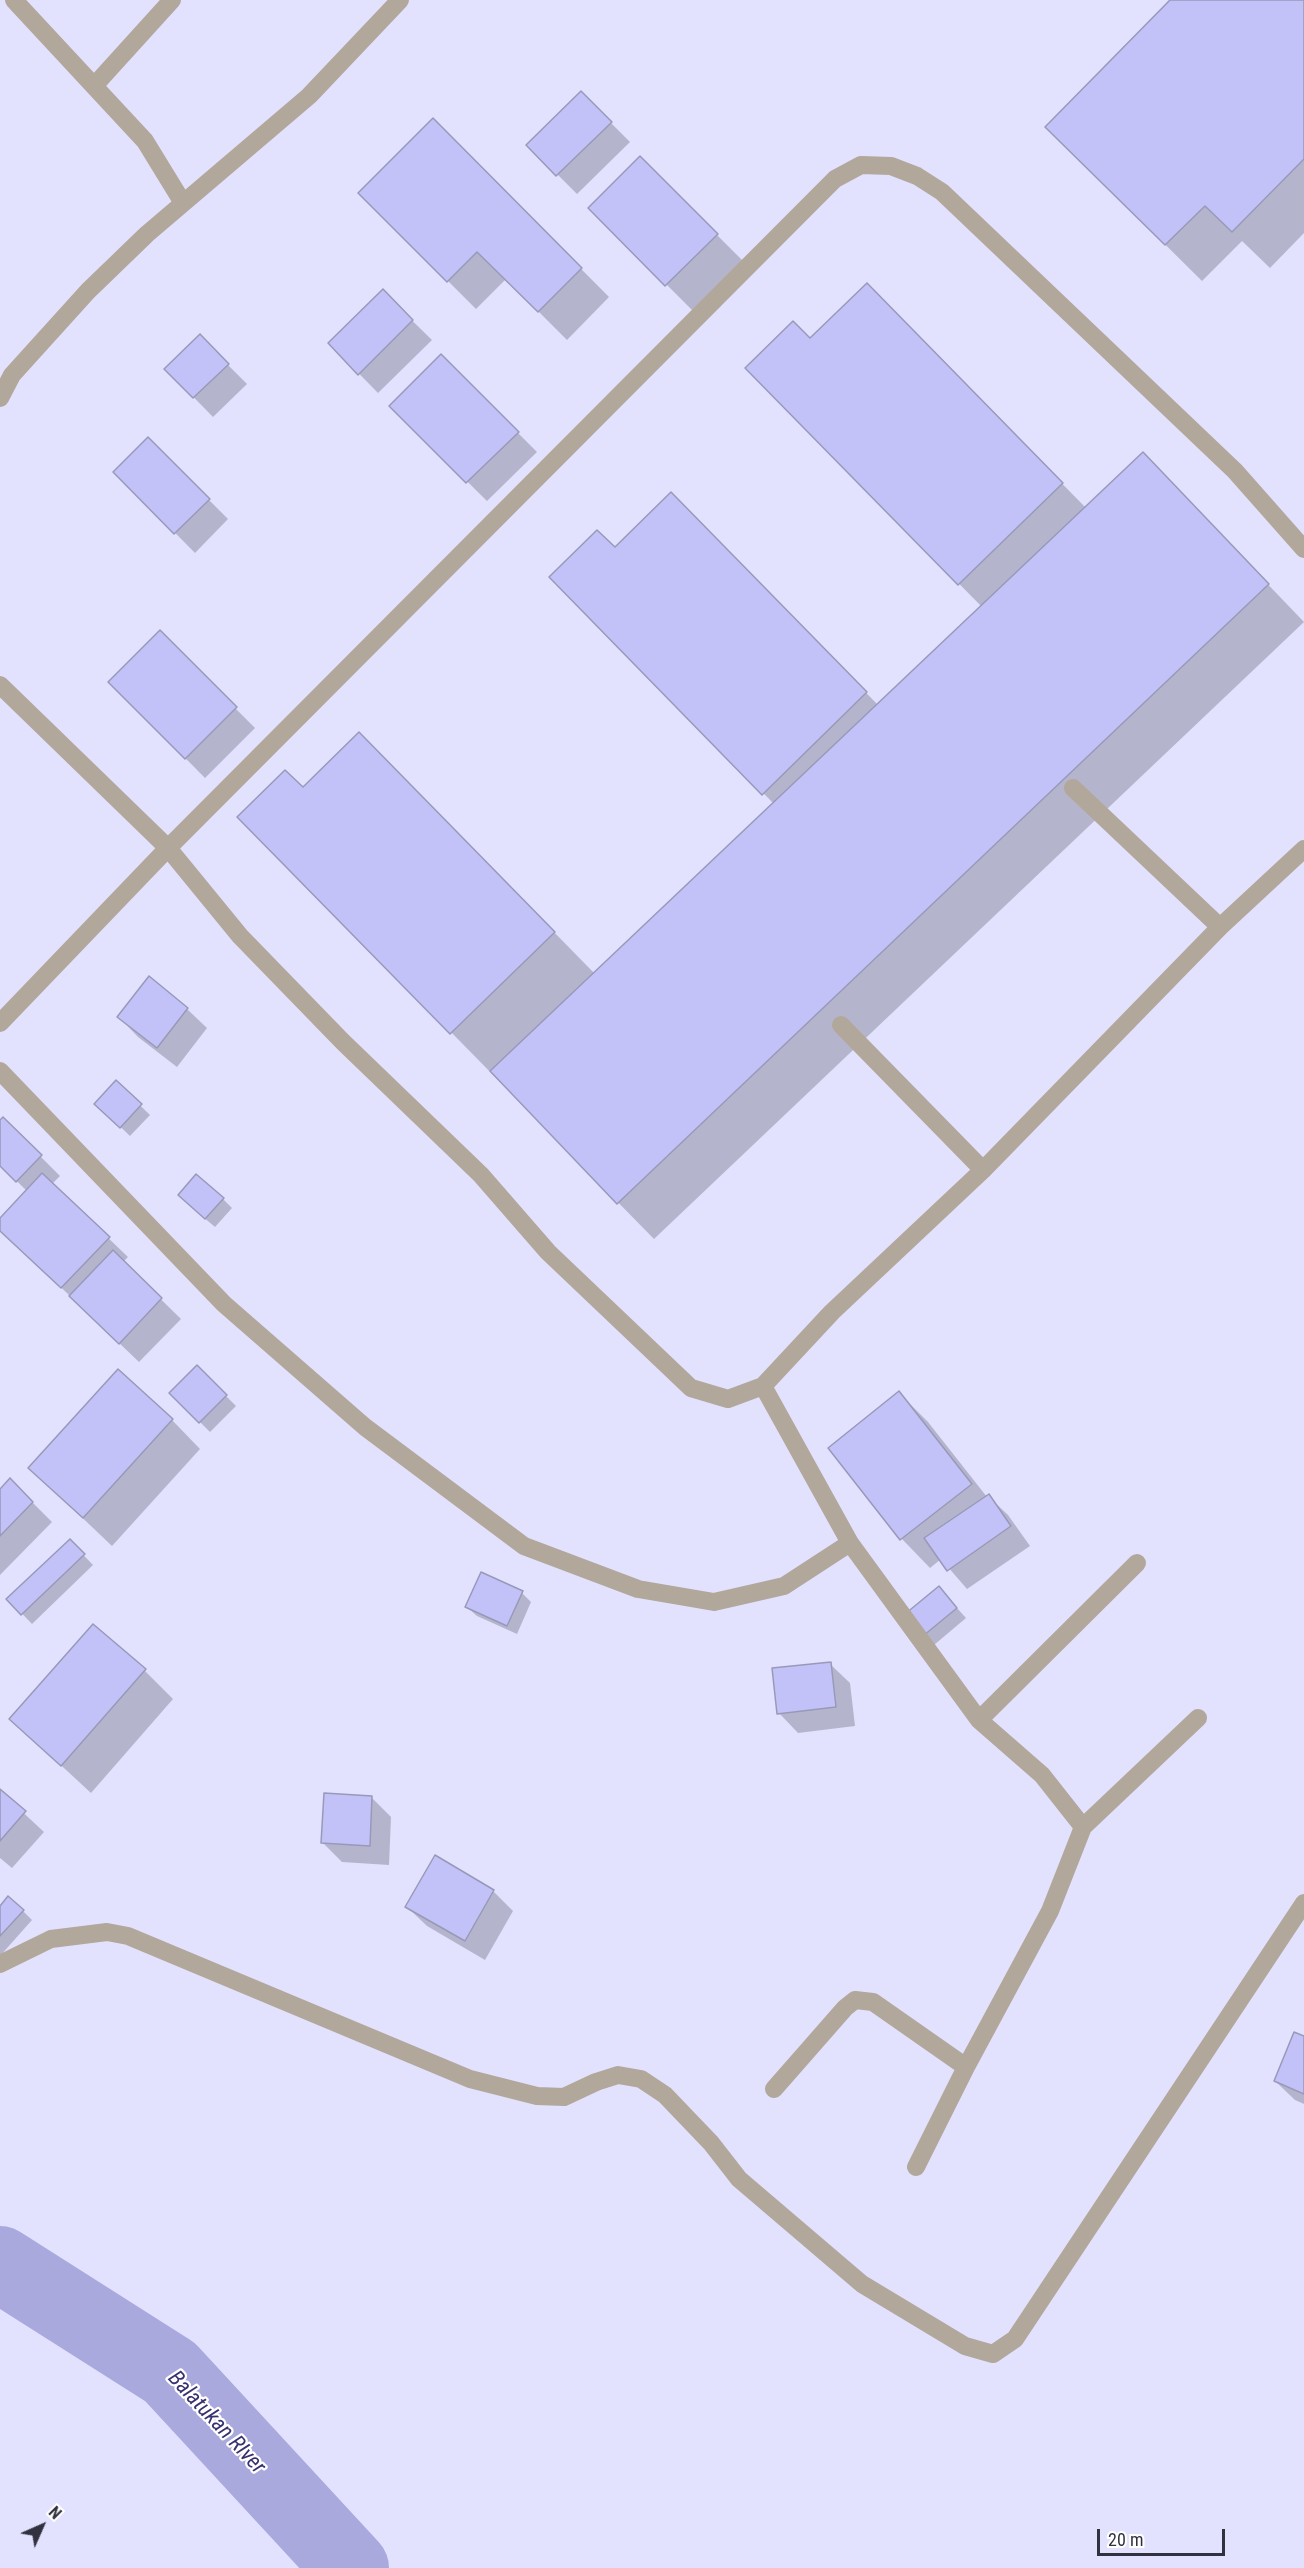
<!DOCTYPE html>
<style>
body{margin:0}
#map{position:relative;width:1304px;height:2568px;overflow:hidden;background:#e2e2ff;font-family:"Roboto Condensed",sans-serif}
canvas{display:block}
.north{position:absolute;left:12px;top:2496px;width:60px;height:60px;-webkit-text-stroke:4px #fff;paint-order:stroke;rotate:45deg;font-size:16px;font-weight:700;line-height:24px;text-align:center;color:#31313f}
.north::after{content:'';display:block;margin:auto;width:21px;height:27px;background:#31313f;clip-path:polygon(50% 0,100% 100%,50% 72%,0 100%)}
.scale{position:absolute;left:1097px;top:2529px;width:128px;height:27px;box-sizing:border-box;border:3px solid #31313f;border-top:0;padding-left:8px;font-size:18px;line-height:21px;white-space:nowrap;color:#31313f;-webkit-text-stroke:4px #fff;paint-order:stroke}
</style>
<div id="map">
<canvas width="1304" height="2568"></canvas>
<div class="north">N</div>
<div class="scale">20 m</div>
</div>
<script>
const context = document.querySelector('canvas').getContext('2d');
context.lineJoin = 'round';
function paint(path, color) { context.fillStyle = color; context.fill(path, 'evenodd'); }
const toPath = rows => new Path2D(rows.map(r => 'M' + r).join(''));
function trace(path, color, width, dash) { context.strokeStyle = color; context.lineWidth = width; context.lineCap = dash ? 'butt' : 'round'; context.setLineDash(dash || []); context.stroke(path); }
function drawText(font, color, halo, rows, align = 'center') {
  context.font = font + ' "Roboto Condensed",sans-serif'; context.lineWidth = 4.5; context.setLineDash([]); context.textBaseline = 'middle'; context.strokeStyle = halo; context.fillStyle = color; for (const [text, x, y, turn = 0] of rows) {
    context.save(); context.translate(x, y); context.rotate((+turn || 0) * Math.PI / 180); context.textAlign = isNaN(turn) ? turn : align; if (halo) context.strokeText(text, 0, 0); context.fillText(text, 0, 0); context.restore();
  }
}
paint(toPath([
 [1172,0,1304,0,1304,233,1270,268,1242,241,1202,281,1084,164],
 [581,93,630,142,577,194,528,145],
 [433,120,609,297,567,340,506,279,476,309,360,193],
 [640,158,745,263,695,313,590,208],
 [383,292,432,340,378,393,330,344],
 [200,337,247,384,213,417,166,369],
 [810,340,925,344,1086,508,1143,454,1304,622,654,1239,240,817,303,789,418,793,595,974,774,804,551,577,614,549,729,553,878,705,982,607,747,368],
 [441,356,537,452,487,501,391,406],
 [148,439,228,519,195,553,115,472],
 [160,633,255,728,205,778,110,682],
 [149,978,187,1009,207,1028,177,1067,138,1037,119,1017],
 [116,1082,150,1115,130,1136,106,1113],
 [3,1119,60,1176,52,1184,128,1257,123,1262,181,1319,139,1362,0,1229,0,1221,27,1191,0,1165,0,1123],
 [223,1199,232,1208,215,1227,189,1205],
 [197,1367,236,1406,210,1432,171,1393],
 [899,1393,928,1422,987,1497,988,1496,1008,1515,1030,1546,967,1589,941,1559,930,1568,902,1539,830,1448],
 [172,1420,200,1449,112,1546,30,1468],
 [10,1480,52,1522,0,1575,0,1491],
 [70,1541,93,1565,32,1624,8,1599],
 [939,1588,966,1618,934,1645,924,1635],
 [522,1593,531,1602,517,1634,477,1616,467,1607],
 [830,1664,850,1683,855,1726,798,1733,779,1713],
 [145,1671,173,1699,91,1793,11,1719],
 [0,1791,44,1832,12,1868,0,1858],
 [371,1797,391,1817,389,1865,342,1862,323,1843],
 [435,1857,493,1891,513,1911,485,1960,427,1926,407,1907],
 [0,1908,23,1911,32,1920,0,1956],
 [1304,2038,1304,2104,1295,2100,1275,2081]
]), '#0003');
trace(toPath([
 [0,2264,170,2372,351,2568]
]), '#a9a9de', 76);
const building = toPath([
 [1170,0,1304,0,1304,159,1232,232,1205,206,1165,245,1045,127,1170,0],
 [581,91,612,122,556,176,526,145,581,91],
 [433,118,582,268,538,312,477,252,447,282,358,193,433,118],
 [640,156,718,234,665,286,588,208,640,156],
 [867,283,1063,483,958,585,745,368,793,321,810,338,867,283],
 [383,289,413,320,358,375,328,343,383,289],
 [200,334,229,364,193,398,164,369,200,334],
 [441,354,519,432,466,483,389,406,441,354],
 [148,437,210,499,174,534,113,472,148,437],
 [1143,452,1269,584,617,1204,490,1071,1143,452],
 [671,492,867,692,762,795,549,577,597,530,615,547,671,492],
 [160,630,237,707,185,759,108,682,160,630],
 [359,732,555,932,450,1034,237,817,285,770,303,787,359,732],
 [149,976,188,1008,157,1048,117,1017,149,976],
 [116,1080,142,1104,120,1128,94,1104,116,1080],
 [3,1117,42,1155,16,1182,0,1166,0,1120,3,1117],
 [42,1173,110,1237,61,1288,0,1231,0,1218,42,1173],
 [196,1174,224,1198,205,1219,178,1195,196,1174],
 [113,1250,162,1298,119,1344,69,1296,113,1250],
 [197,1365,227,1395,199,1423,169,1393,197,1365],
 [118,1369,173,1419,83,1518,28,1468,118,1369],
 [899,1391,972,1484,900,1540,828,1448,899,1391],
 [10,1478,33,1502,0,1536,0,1489,10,1478],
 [989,1494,1011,1526,947,1571,924,1538,989,1494],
 [70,1539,85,1554,21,1615,6,1599,70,1539],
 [481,1572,523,1591,507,1626,465,1607,481,1572],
 [939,1586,957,1608,923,1636,905,1614,939,1586],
 [93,1624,146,1669,61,1766,9,1719,93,1624],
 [831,1662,836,1707,777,1714,772,1668,831,1662],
 [0,1789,26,1811,0,1841,0,1789],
 [324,1793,372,1796,370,1846,321,1843,324,1793],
 [435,1855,494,1890,465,1941,405,1907,435,1855],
 [8,1896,24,1910,0,1936,0,1906,8,1896],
 [1294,2032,1304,2036,1304,2094,1274,2081,1294,2032]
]);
paint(building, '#c2c2f8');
trace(building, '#9899b9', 1.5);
trace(toPath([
 [14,0,145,141,183,203],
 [94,86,172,0],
 [0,398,12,375,88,291,147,234,309,96,400,0],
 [0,685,168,848,240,936,343,1042,481,1175,548,1252,691,1388,728,1399,763,1386,832,1312,983,1170,1220,927,1304,849],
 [1073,788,1220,927],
 [0,1023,168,848,835,179,861,165,891,166,917,176,942,192,1235,471,1304,549],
 [841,1025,983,1170],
 [0,1071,224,1304,365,1427,524,1546,638,1589,714,1602,784,1586,850,1543],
 [763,1386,850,1543,979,1720,1042,1775,1083,1827,1050,1911,966,2067,916,2167],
 [979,1720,1137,1563],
 [1083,1827,1198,1718],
 [0,1964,51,1939,107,1932,128,1936,470,2079,537,2096,564,2097,596,2082,618,2075,641,2079,665,2095,711,2143,739,2179,862,2284,965,2346,993,2354,1015,2339,1304,1903],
 [774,2089,845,2008,855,2000,873,2002,966,2067]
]), '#b1a79a', 18);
drawText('italic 22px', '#373170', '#fff', [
 ["Balatukan RIver",216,2423,47]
]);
</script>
